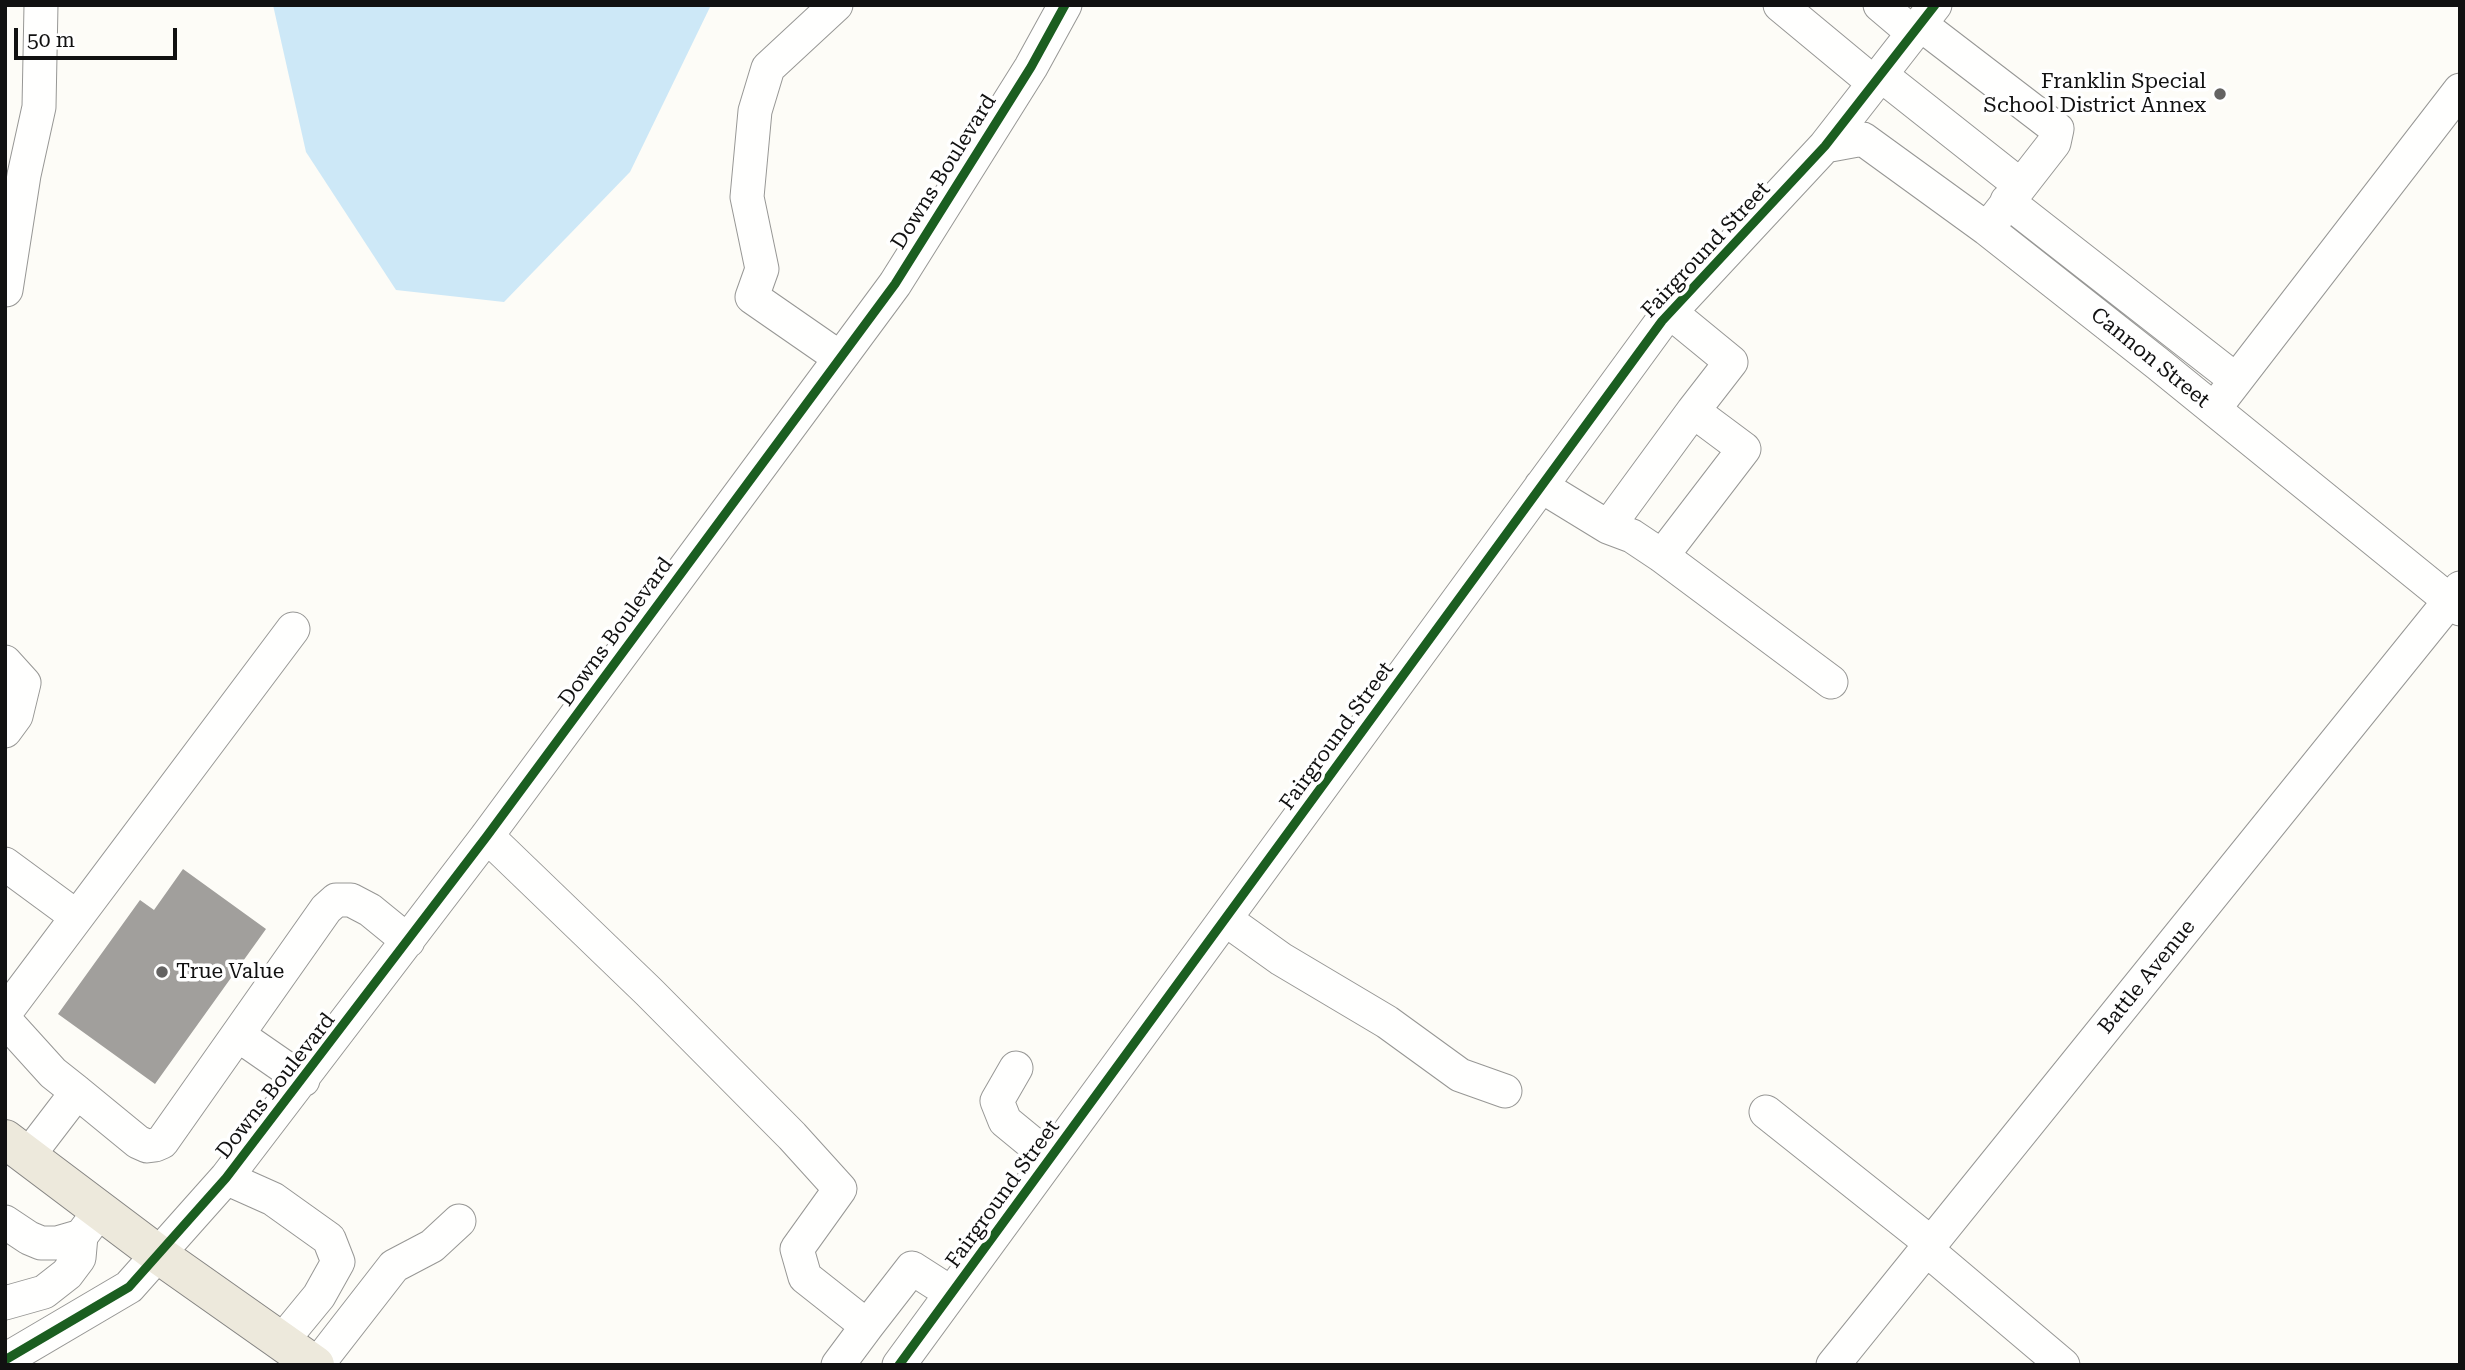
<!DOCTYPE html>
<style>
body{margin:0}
#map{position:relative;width:2465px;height:1370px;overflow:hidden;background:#fdfcf7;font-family:"Roboto Serif",serif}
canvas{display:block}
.frame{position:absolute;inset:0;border:7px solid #111;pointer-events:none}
.scale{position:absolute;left:14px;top:28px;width:163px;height:32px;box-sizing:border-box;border:4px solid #111;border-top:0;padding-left:9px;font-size:21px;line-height:24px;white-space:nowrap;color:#111;-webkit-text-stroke:5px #fff;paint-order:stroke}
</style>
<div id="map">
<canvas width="2465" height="1370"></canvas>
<div class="frame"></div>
<div class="scale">50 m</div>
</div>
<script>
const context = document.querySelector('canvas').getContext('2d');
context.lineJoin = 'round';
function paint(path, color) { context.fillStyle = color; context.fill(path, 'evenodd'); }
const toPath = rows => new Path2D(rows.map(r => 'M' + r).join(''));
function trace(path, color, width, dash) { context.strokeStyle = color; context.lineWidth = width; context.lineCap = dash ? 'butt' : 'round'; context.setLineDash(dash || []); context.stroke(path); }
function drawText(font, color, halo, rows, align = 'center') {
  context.font = font + ' "Roboto Serif",serif'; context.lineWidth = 7; context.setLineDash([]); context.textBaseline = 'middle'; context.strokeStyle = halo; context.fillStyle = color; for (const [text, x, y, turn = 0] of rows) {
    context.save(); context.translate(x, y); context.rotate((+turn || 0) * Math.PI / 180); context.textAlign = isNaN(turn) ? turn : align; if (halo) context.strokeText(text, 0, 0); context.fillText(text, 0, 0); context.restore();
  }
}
paint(toPath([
 [273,5,711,5,630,172,504,302,396,290,306,152]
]), '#cde8f7');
paint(toPath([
 [183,869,266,929,155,1084,58,1014,140,900,154,910]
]), '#a19f9c');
const minor = toPath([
 [836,5,768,68,755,111,747,197,762,269,752,297,840,358],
 [1780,5,1874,83],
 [1880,5,1913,33],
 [1920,24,2057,129,2054,143,1987,229],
 [1881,75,2020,185],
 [1825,146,1863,139,1987,229,2157,363,2460,609],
 [2007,201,2236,380],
 [6,290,24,175,39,107,41,5],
 [2214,409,2460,90],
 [1541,486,1608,527,1632,536,1662,556,1831,682],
 [1608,527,1693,411],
 [1662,556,1744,449,1693,411,1731,362,1670,312],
 [5,662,24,683,16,716,5,731],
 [487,836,649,992,792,1136,840,1189,797,1249,805,1277,867,1326,912,1268,951,1293],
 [5,864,77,917],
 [1225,919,1281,959,1387,1022,1460,1075,1505,1091],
 [5,1013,293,629],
 [5,1020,53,1073,77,1092],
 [238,1035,303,1080],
 [1016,1068,997,1101,1005,1121,1050,1158],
 [1766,1112,1932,1244],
 [28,1156,77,1092,138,1142,147,1146,155,1145,162,1142,326,909,336,900,351,900,370,910,408,941],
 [226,1178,273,1199,329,1239,338,1262,319,1296,282,1341],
 [5,1222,29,1238,41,1243,57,1243,81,1236],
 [1927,1250,2063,1365],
 [5,1303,44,1292,67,1274,79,1258,81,1236,100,1211],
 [5,1360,129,1287,226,1178,487,836,895,284,1031,67,1065,5],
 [317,1365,394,1266,432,1246,459,1221],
 [838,1365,867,1326],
 [899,1365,1662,321,1825,146,1935,5],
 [1833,1365,2460,588]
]);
const major = toPath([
 [5,1139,159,1255,315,1365]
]);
trace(minor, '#979795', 35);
trace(major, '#858482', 40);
trace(minor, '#fffffe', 33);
trace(major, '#ede9dc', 38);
trace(toPath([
 [5,1360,129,1287,226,1178,487,836,895,284,1031,67,1065,5],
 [899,1365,1662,321,1825,146,1935,5]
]), '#1b5e20', 9);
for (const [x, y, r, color] of [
 [2220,94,7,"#646362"],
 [162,972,7,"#646362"]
]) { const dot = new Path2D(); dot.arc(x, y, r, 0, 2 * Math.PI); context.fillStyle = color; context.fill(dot); trace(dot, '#fff', 2.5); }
drawText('21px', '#111', '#fff', [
 ["Franklin Special",2206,82],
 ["School District Annex",2206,106],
 ["True Value",176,972,"left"]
], 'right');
drawText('21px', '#111', '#fff', [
 ["Downs Boulevard",944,172,-58],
 ["Fairground Street",1706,250,-47],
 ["Cannon Street",2150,358,39],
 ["Downs Boulevard",616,632,-54],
 ["Fairground Street",1337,736,-54],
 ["Battle Avenue",2147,977,-51],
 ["Downs Boulevard",276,1086,-52],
 ["Fairground Street",1003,1194,-54]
]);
</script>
